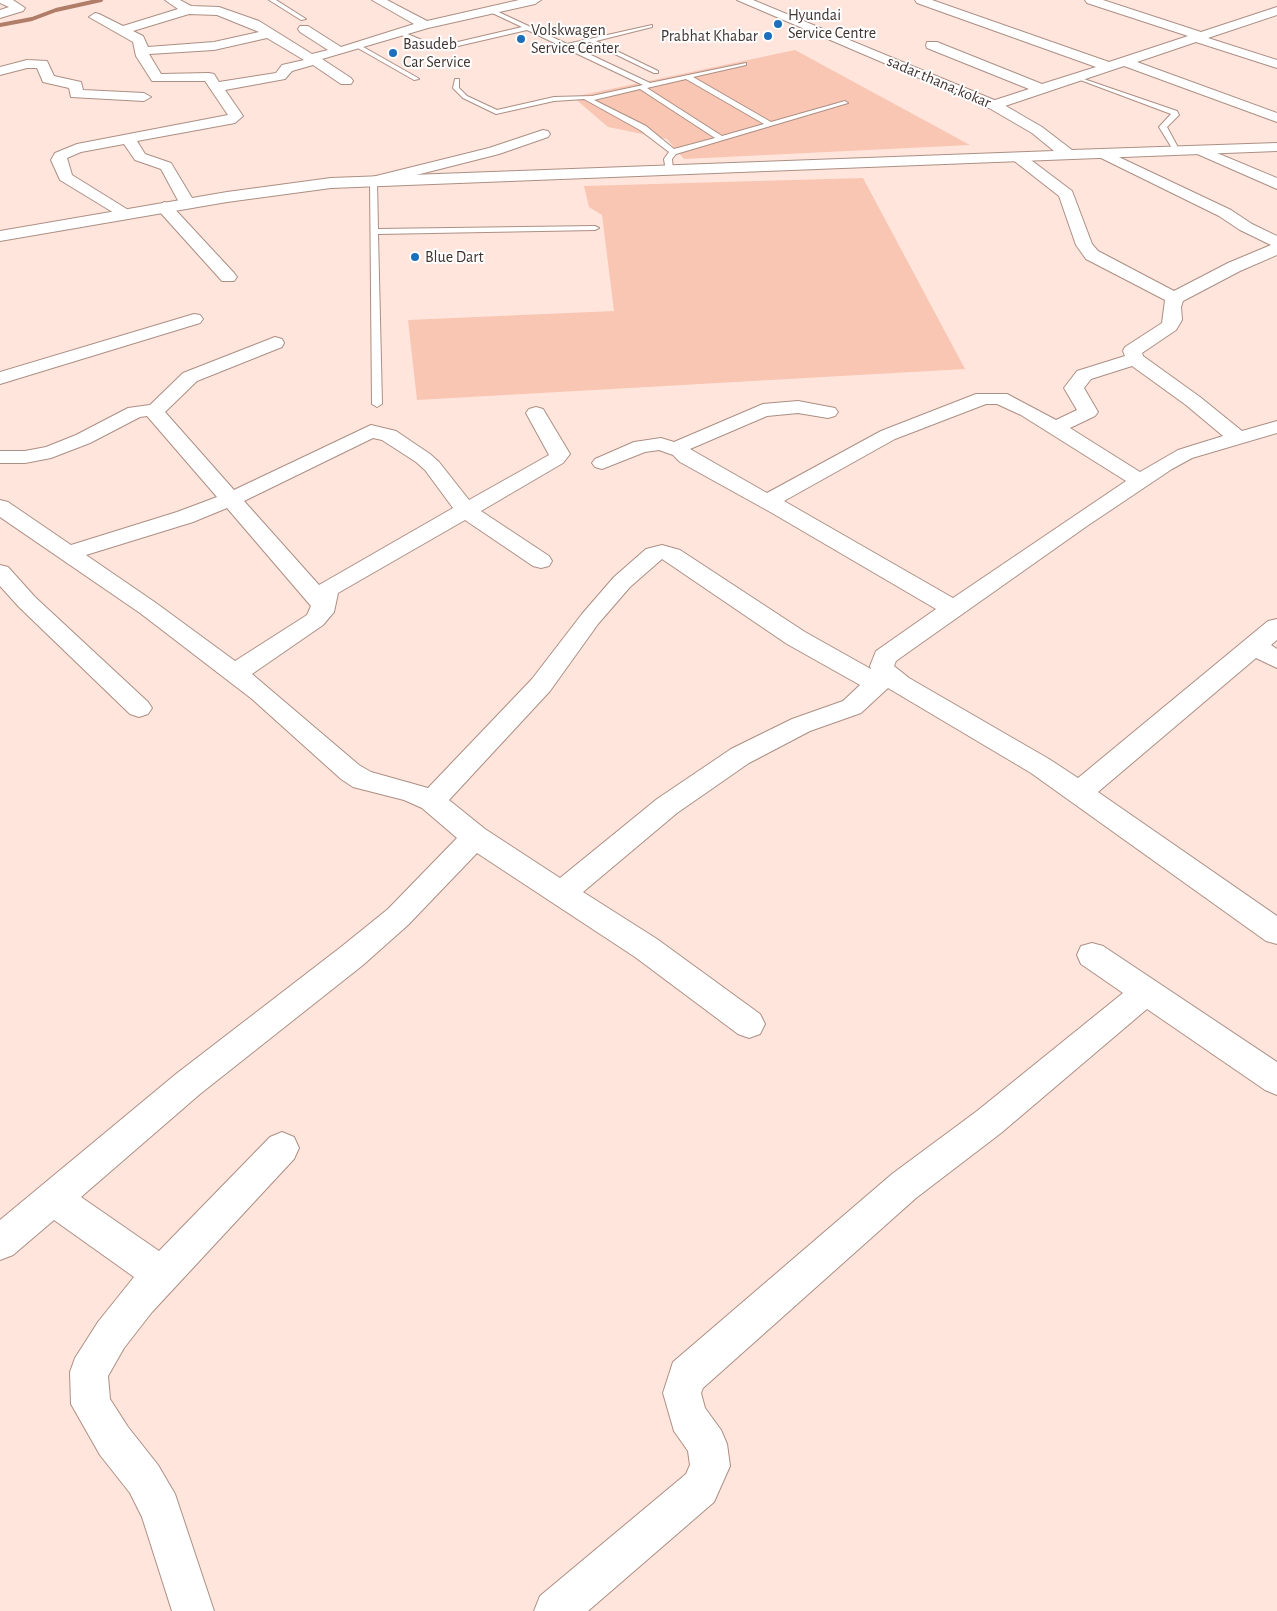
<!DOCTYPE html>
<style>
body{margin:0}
canvas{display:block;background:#ffe5dc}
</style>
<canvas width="1277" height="1611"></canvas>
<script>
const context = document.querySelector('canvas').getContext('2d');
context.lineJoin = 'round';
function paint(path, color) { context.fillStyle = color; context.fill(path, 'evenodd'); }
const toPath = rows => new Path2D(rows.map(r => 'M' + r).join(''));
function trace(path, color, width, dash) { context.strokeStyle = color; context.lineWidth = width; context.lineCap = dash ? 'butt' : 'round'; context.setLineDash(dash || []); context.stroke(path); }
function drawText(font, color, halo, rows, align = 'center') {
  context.font = font + ' "Alegreya Sans",sans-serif'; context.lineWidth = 4; context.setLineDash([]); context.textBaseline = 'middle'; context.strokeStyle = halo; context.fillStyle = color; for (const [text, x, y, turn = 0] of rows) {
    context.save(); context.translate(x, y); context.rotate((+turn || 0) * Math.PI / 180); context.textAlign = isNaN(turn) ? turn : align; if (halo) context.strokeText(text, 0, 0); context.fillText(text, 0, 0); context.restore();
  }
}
paint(toPath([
 [795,50,970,145,684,159,667,139,608,127,573,97],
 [863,178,965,369,417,400,408,320,614,311,602,215,589,207,584,186]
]), '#f9c6b3');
trace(toPath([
 [0,25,32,19,56,10,101,0]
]), '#b07d69', 4);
const lane = toPath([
 [269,0,276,0,306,19,301,20,269,0],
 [490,8,567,44,652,25,652,27,596,41,658,71,658,73,654,73,590,42,572,46,650,83,746,63,746,65,693,77,771,122,845,101,848,103,676,154,672,159,673,170,666,172,664,159,669,152,640,130,584,99,554,101,496,114,463,98,453,88,455,79,459,79,459,88,467,96,497,110,554,97,592,96,643,85,527,30,445,49,431,48,395,32,400,31,434,45,445,45,522,27,488,11,490,8],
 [686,79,764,124,722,136,647,88,686,79],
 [640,89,715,138,674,149,646,126,594,100,640,89],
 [358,44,418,78,419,79,414,80,356,47,358,44],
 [1075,76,1177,111,1179,115,1167,127,1181,153,1175,153,1159,127,1171,114,1075,78,1075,76],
 [370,179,377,181,378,229,595,226,599,228,595,230,378,234,382,404,377,407,372,404,370,179]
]);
const street = toPath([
 [0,0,13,0,25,8,23,11,0,18,0,10,9,7,0,3,0,0],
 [165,0,180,0,191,6,219,7,259,21,312,54,328,50,300,32,298,29,300,26,308,26,341,47,414,24,372,0,387,0,427,21,519,0,541,0,535,4,428,28,322,59,351,78,353,81,351,84,341,84,313,65,292,71,285,79,225,90,243,116,235,123,137,141,145,154,171,163,195,203,193,206,181,206,161,169,135,160,124,144,81,152,67,158,72,175,130,211,132,214,124,219,60,180,51,160,55,153,77,144,228,115,205,81,152,81,136,56,133,42,89,17,95,13,99,14,123,26,178,9,165,0],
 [189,14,217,15,259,32,214,42,148,47,143,36,133,31,189,14],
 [267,38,304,60,282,65,276,73,219,82,214,74,209,73,161,74,149,54,214,50,267,38],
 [915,0,932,0,1109,62,1188,36,1087,3,1085,0,1103,0,1201,32,1277,7,1277,15,1208,38,1277,60,1277,68,1196,42,1137,62,1277,113,1277,122,1124,66,999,108,989,108,987,105,989,102,1029,89,927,48,926,45,927,42,937,42,1042,84,1096,67,917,3,915,0],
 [27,60,47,61,54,76,81,82,83,90,144,93,151,97,144,101,71,97,69,88,43,82,37,68,27,68,0,75,0,67,27,60],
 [543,130,548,131,550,134,548,137,499,154,373,186,365,181,368,178,489,148,543,130],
 [1200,146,1277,178,1277,189,1195,153,1193,150,1200,146],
 [1104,150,1231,210,1252,224,1277,236,1277,255,1240,271,1183,301,1181,307,1182,320,1176,330,1142,353,1143,356,1200,397,1242,431,1277,421,1277,433,1192,458,1172,469,1087,526,910,651,896,661,894,666,909,678,1049,759,1078,778,1268,621,1277,619,1277,640,1271,645,1277,649,1277,668,1256,658,1098,792,1277,916,1277,944,1266,941,1031,773,888,688,861,713,810,731,749,763,677,813,583,892,657,939,760,1014,765,1024,760,1034,749,1038,738,1034,635,957,477,853,408,925,363,965,200,1094,81,1197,159,1251,270,1137,282,1132,294,1137,299,1148,294,1159,152,1312,124,1348,108,1376,110,1399,128,1427,158,1465,175,1494,214,1611,172,1611,142,1517,130,1493,100,1455,71,1404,70,1372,75,1358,98,1322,134,1277,54,1220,13,1255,0,1260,0,1220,176,1074,341,947,388,909,457,838,422,808,404,800,353,787,341,779,252,699,140,613,0,517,0,500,8,502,71,545,177,512,217,497,147,416,140,417,90,443,51,458,25,463,0,463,0,451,25,451,46,447,76,435,128,408,150,405,183,373,275,337,282,339,284,343,282,347,197,381,165,412,234,490,371,425,396,431,430,454,439,462,469,500,549,455,526,413,529,409,536,407,543,409,570,454,563,463,481,511,549,556,552,561,549,566,541,568,533,566,465,520,338,593,334,612,323,625,252,674,359,765,371,772,428,788,532,679,582,614,614,577,646,549,662,545,680,550,805,632,871,669,870,666,876,651,936,609,772,513,680,462,673,455,659,450,645,452,602,469,595,467,592,463,595,459,634,442,661,438,674,442,763,404,798,401,835,408,838,412,835,416,828,418,798,413,767,416,690,449,767,493,881,431,976,394,1007,394,1056,420,1077,410,1064,388,1077,371,1125,356,1123,351,1125,347,1162,323,1165,300,1086,259,1076,245,1059,196,1013,160,1010,157,1013,154,1023,154,1072,191,1092,244,1098,251,1174,291,1228,263,1271,245,1240,230,1219,216,1099,157,1097,154,1099,151,1104,150],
 [1132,366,1186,405,1223,436,1178,450,1140,472,1070,428,1095,416,1098,412,1084,388,1091,379,1132,366],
 [986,404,997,404,1021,415,1126,481,953,598,784,501,895,439,986,404],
 [373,438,382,440,416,462,425,470,453,508,319,585,244,501,373,438],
 [227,508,311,606,307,615,235,661,156,603,86,555,193,522,227,508],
 [662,559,787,644,860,685,843,701,792,719,731,749,657,799,560,878,485,829,449,800,550,691,598,624,630,587,662,559],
 [164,202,170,204,234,273,237,277,234,281,222,281,158,210,156,207,164,202],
 [194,314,200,315,203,319,200,323,0,384,0,372,194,314],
 [0,565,8,567,35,597,148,702,152,708,148,714,139,717,130,714,19,607,0,586,0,565],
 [1092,943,1103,946,1277,1062,1277,1095,1265,1090,1147,1009,1001,1133,916,1198,703,1388,701,1393,705,1408,721,1430,727,1444,730,1466,714,1502,588,1611,534,1611,540,1596,686,1474,690,1465,688,1451,674,1431,663,1393,673,1362,892,1174,977,1111,1123,993,1081,964,1077,955,1081,946,1092,943]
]);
const secondary = toPath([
 [737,0,753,0,999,102,1042,127,1072,150,1277,143,1277,151,331,188,227,202,0,241,0,231,227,192,331,178,1054,151,1032,133,989,108,737,0]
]);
trace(lane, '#ac8f84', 2);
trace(street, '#ac8f84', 2);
trace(secondary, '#ac8f84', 2);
paint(lane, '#fff');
paint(street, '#fff');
paint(secondary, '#fff');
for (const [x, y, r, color] of [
 [778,24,5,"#1c6fbd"],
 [768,36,5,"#1c6fbd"],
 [521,39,5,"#1c6fbd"],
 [393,53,5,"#1c6fbd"],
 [415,257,5,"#1c6fbd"]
]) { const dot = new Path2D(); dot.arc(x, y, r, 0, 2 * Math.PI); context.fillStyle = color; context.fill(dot); trace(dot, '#fff', 2); }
drawText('16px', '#413430', '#fff', [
 ["Hyundai",788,15],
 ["Service Centre",788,33],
 ["Volskwagen",531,30],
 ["Service Center",531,48],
 ["Prabhat Khabar",758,36,"right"],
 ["Basudeb",403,44],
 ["Car Service",403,62],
 ["Blue Dart",425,257]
], 'left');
drawText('16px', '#413430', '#fff', [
 ["sadar thana;kokar",939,82,23]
]);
</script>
